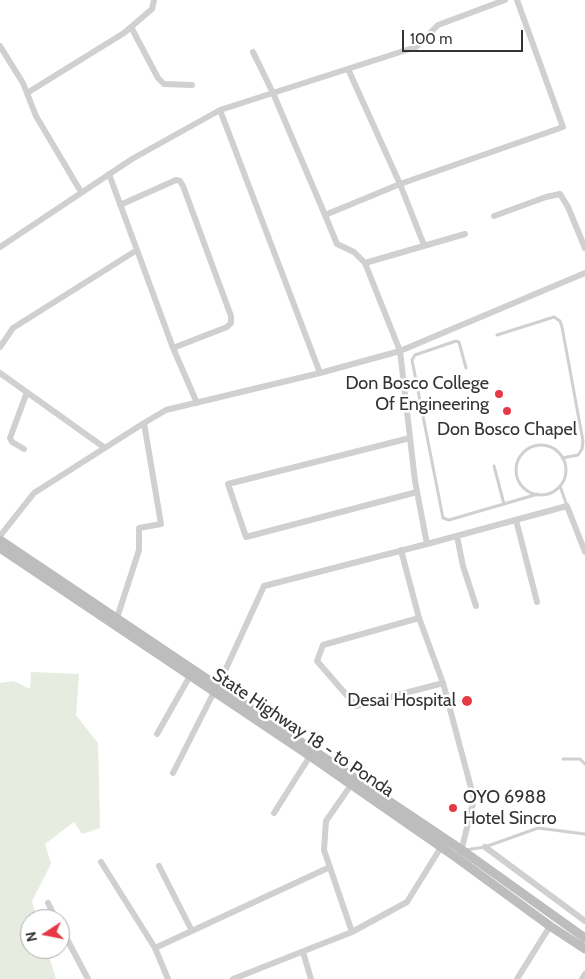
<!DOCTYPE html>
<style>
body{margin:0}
#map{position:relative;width:585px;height:979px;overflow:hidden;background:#fff;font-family:Cabin,sans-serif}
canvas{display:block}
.north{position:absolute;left:20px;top:909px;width:50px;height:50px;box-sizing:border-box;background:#fff;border:1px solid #adadad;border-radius:50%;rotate:259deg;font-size:14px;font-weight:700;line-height:20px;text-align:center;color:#333}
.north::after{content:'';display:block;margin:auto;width:18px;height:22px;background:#e63946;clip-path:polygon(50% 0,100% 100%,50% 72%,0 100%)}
.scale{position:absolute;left:402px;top:30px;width:121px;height:22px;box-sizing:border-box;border:2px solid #333;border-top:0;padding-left:6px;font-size:15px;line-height:18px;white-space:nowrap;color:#333;-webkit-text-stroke:4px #fff;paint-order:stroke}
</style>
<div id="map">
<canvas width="585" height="979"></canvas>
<div class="north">N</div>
<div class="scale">100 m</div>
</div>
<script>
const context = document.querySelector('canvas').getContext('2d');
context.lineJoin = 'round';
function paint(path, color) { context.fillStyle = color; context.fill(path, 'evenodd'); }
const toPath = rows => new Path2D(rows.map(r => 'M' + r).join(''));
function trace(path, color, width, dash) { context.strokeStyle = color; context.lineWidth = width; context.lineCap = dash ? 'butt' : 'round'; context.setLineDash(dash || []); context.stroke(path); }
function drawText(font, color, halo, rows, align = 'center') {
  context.font = font + ' Cabin,sans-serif'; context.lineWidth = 5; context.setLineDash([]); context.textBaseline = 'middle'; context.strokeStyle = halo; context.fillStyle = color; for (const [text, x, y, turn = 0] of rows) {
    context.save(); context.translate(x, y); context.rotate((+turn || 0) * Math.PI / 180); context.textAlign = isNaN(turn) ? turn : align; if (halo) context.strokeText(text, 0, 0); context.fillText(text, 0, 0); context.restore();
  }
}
paint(toPath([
 [31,672,79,674,76,715,98,743,100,828,82,834,74,822,45,844,51,864,32,901,37,919,30,919,30,949,47,949,56,979,0,979,0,683,14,681,30,689]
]), '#e6ecdf');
trace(toPath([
 [497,335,554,317,560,321,562,327,583,441,582,449,578,455,562,458],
 [466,368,459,342,456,341,415,355,412,360,443,518,449,520,538,494],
 '516 470a25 25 0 1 1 50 0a25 25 0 1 1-50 0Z',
 [494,466,504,504],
 [560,486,567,506],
 [563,759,580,759,585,764],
 [465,850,485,847,538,828,585,834]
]), '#d0d0d0', 3);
trace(toPath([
 [131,27,158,78,164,84,192,85],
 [0,46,23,83,36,116,81,192],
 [253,52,273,93,325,215,400,184,563,127,517,0],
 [348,69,400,184,424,245],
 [27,93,124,33,152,9,154,0],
 [120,205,176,180,180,181,183,186,231,316,231,323,227,327,173,348],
 [325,215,337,244,354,252,365,263],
 [494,216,546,197,560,194,568,207,585,248],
 [0,247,132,159,220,110],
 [137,250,173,348,197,403],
 [585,273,400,351,415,481,427,544,567,506,585,552],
 [0,347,13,328,137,250,109,174],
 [0,373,105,448],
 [320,373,400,351,365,263,465,234],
 [410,438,228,484,246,537,417,492],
 [24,449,12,442,10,438,27,392],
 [516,520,537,602],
 [0,536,34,493,144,423],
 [457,536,463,566,476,606],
 [401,550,419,618,323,645,317,661,356,706,443,683,474,799,461,852],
 [117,618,139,550,139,528,161,524,144,423,166,410,320,373,220,110,416,47,438,25,505,0],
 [419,618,443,683],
 [218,686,264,586,427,544],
 [157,734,190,676],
 [173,773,214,692],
 [274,813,310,756],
 [485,847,585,921],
 [101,862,155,948],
 [159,866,192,931],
 [48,903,56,919],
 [60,926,88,979],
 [352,932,407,902,443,844],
 [303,952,311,979],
 [168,979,155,948,330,867],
 [233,979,352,932,324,850,326,821,351,785],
 [517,979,550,926],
 [582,979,585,974]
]), '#d0d0d0', 6);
trace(toPath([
 [0,540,459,848,585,938],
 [0,548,310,756,457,858,550,926,585,949]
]), '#bdbdbd', 9);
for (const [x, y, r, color] of [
 [499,394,5,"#e63946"],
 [507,411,5,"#e63946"],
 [467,701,6,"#e63946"],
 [453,808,5,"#e63946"]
]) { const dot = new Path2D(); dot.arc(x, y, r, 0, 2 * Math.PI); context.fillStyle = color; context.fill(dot); trace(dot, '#fff', 2); }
drawText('18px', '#333', '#fff', [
 ["Don Bosco College",489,384],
 ["Of Engineering",489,405],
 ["Don Bosco Chapel",507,430,"center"],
 ["Desai Hospital",456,701],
 ["OYO 6988",463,798,"left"],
 ["Hotel Sincro",463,819,"left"]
], 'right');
drawText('18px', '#333', '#fff', [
 ["State Highway 18 - to Ponda",303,733,34]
]);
</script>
